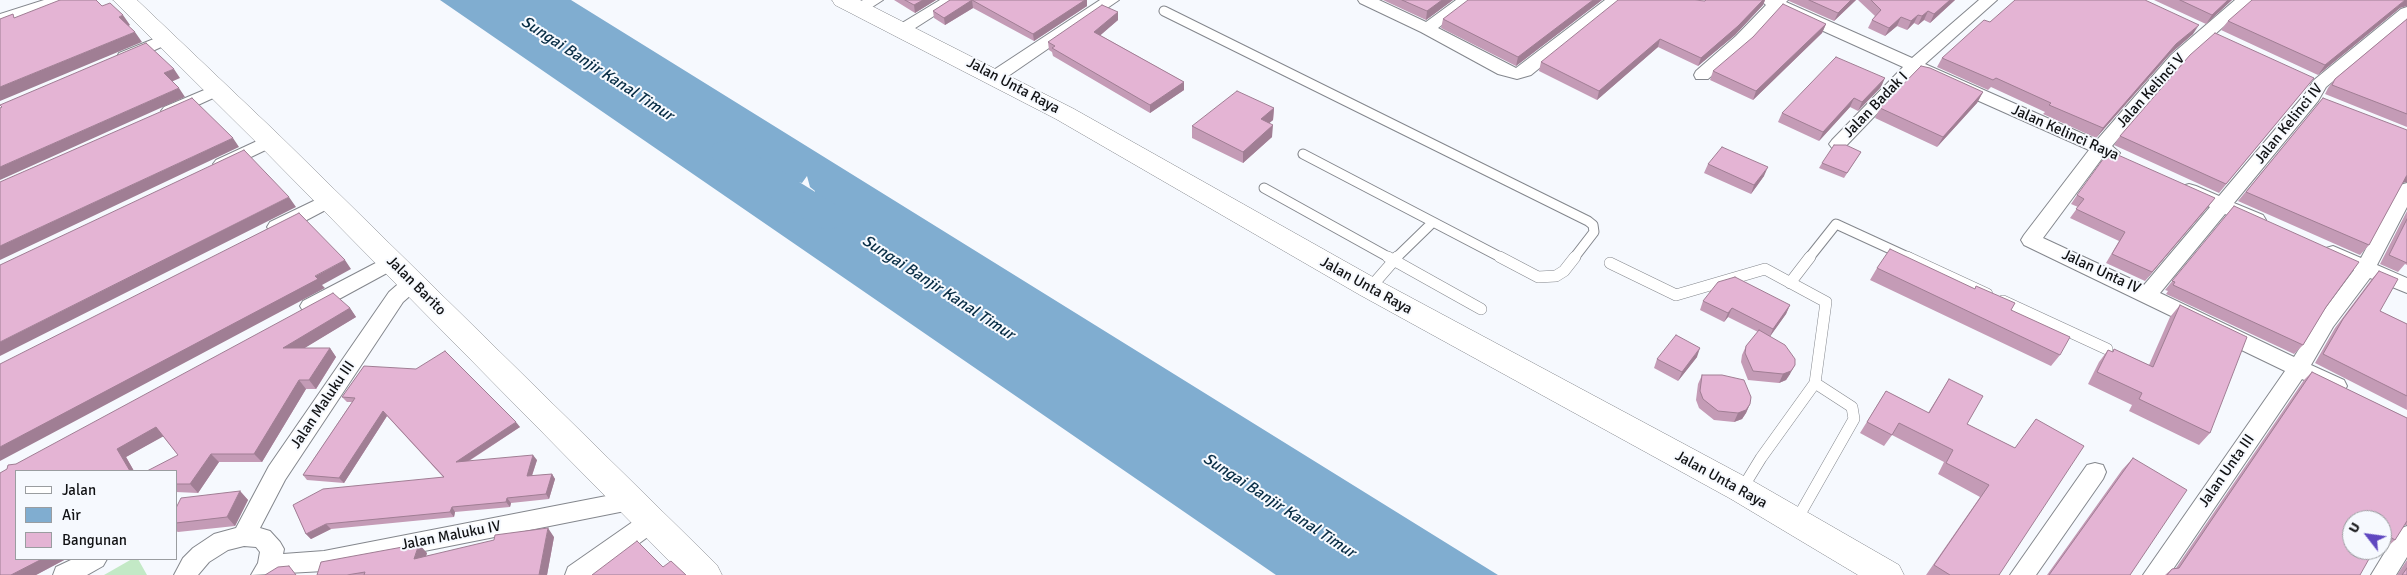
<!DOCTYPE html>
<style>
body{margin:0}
#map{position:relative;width:2407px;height:575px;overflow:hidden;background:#f6f9fe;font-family:Signika,sans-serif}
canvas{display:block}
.legend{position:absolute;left:15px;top:470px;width:162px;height:90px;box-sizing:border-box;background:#f6f9fe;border:1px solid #9a9da0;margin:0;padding:6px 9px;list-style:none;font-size:15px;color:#111214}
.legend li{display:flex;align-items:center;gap:10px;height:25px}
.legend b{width:25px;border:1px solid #9a9da0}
.north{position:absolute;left:2342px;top:510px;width:50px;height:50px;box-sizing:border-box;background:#f6f9fe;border:1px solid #9a9da0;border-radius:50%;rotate:300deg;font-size:14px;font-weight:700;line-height:20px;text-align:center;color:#111214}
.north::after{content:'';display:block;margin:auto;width:18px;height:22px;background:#5f47c0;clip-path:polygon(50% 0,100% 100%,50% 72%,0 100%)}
</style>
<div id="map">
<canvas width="2407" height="575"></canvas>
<ul class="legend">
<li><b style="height:6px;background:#fff"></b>Jalan</li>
<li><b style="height:14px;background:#80add0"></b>Air</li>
<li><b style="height:14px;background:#e4b4d4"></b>Bangunan</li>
</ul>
<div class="north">U</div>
</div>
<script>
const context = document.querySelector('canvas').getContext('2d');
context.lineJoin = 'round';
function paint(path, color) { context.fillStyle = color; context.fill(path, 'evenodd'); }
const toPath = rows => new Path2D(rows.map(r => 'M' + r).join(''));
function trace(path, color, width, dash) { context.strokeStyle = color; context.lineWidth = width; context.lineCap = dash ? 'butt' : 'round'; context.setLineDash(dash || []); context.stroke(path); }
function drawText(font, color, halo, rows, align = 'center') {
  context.font = font + ' Signika,sans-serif'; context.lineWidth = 4; context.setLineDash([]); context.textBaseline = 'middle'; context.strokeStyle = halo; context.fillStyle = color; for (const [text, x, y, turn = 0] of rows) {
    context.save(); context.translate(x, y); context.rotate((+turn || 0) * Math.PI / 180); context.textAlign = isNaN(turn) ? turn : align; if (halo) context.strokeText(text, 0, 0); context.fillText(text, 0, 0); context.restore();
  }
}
paint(toPath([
 [132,559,138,559,147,575,104,575]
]), '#c3e9c6');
paint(toPath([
 [440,0,571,0,1498,575,1276,575],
 [756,166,785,174,789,180,802,183,807,176,810,187,815,191,814,198,790,192,756,170]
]), '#80add0');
paint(toPath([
 [726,140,738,144,841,208,846,217,841,226,828,230,815,226,714,160,709,152,714,144,726,140]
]), '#80add0');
const laneFar1 = toPath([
 [1164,11,1588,221,1593,225,1594,232,1574,258],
 [1303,154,1502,258],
 [1264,188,1390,258],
 [1396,258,1432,223],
 [1809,258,1836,224,1910,258]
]);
const lane = toPath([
 [1388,257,1481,309],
 [1500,257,1538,277,1556,276,1564,271,1575,257],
 [1907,257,1987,294],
 [1610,263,1676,295,1765,269,1826,302,1815,383,1761,458,1742,489],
 [1790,283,1810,257],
 [1370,288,1397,257],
 [2003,301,2107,349],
 [1796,521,1854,419,1852,407,1815,383]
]);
const street = toPath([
 [44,0,68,0,66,3,0,24,0,14,44,0],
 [863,0,883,0,866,11,854,11,852,8,854,5,863,0],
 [940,0,959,0,909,32,897,32,895,29,897,26,940,0],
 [1100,0,1119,0,1001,81,989,81,987,77,989,73,1100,0],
 [1358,0,1379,0,1426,22,1456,0,1474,0,1438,28,1516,68,1605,0,1623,0,1531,75,1517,79,1498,74,1421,32,1360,3,1358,0],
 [1760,0,1788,0,1786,2,1912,58,1979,0,1997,0,1925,64,2097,140,2171,55,2235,0,2253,0,2183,63,2112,146,2120,153,2117,157,2111,159,2103,157,2043,238,2144,285,2210,207,2182,194,2180,190,2182,186,2189,184,2196,186,2219,196,2305,94,2314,80,2401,9,2407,7,2407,20,2326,87,2318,101,2234,203,2263,215,2266,220,2263,225,2256,227,2249,225,2225,214,2160,293,2294,357,2319,317,2354,270,2326,258,2323,253,2326,248,2333,246,2361,258,2400,185,2407,183,2407,207,2377,265,2407,278,2407,293,2370,278,2333,327,2311,365,2344,380,2347,386,2344,392,2336,394,2302,379,2169,575,2143,575,2285,371,2024,245,2021,240,2024,235,2089,150,1916,73,1844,148,1832,148,1829,144,1832,140,1903,67,1779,11,1748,44,1708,79,1696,79,1694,75,1696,71,1736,36,1766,5,1760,0],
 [166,34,172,36,174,39,172,42,131,61,125,62,119,61,117,57,119,53,166,34],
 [216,85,222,86,225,90,222,94,176,115,170,117,164,115,161,111,164,107,216,85],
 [270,135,276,137,279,141,276,145,228,168,222,170,216,168,213,164,216,160,270,135],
 [328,194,335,195,337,200,335,205,284,232,277,234,270,232,267,227,270,222,328,194],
 [391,255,398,257,401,262,398,267,317,311,310,314,303,311,300,306,303,301,391,255],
 [412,276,419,278,422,283,419,288,403,302,285,480,260,528,270,531,280,542,284,549,283,554,324,551,632,491,640,494,644,501,640,508,324,571,251,575,258,563,260,552,256,547,244,546,228,550,209,562,198,575,174,575,183,558,193,548,214,534,236,528,269,466,389,292,405,278,412,276],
 [2095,463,2103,465,2106,472,2103,479,2036,575,2010,575,2087,465,2095,463],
 [652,511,660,514,664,521,660,528,596,575,565,575,568,567,644,514,652,511],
 [2407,526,2407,557,2396,575,2371,575,2399,529,2407,526],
 [73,559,107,559,103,566,87,575,53,575,56,567,73,559]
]);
const secondary = toPath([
 [113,0,137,0,279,135,717,565,722,575,683,575,261,147,113,0],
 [832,0,860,0,1074,109,1380,281,1753,481,1899,565,1904,575,1858,575,1731,499,1360,295,1056,119,835,5,832,0]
]);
trace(laneFar1, '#84878d', 11);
trace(lane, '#84878d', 12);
trace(street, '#84878d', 2);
trace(secondary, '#84878d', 1);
trace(laneFar1, '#fff', 9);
trace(lane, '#fff', 11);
paint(street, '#fff');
paint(secondary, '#fff');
paint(toPath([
 [894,0,936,0,915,13],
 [950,0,1087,0,1087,6,1034,41,973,8,945,25,934,18,933,11],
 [1383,0,1453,0,1426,20],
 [1602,0,1516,66,1441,28,1443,19],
 [1706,0,1765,0,1763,5,1735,35,1698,66,1658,47,1597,100,1539,71,1541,62],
 [1789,0,1856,0,1834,21,1789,1],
 [1858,0,1955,0,1930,23,1924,20,1918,25,1914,23,1907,30,1897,26,1885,36,1868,28,1872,20,1875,16],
 [2154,0,2232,0,2206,24],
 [2400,8,2318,75,2221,30,2228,21],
 [1118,12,1118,20,1100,35,1184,82,1184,90,1150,113,1053,56,1052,52,1049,50,1048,42],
 [2407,19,2407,127,2325,94,2328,88,2335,79],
 [1990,22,2193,34,2170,54,2096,138,2043,114,2045,112,1991,87,1988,90,1937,67,1942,58],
 [1826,24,1822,33,1753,100,1710,80,1713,71],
 [2314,78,2219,193,2114,145,2120,136],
 [1881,87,1858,111,1850,107,1819,141,1778,122,1782,113],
 [1983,92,1977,103,1937,147,1875,118,1880,108],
 [2323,98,2402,183,2369,245,2360,255,2238,201],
 [1274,108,1273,120,1269,123,1272,137,1243,163,1192,138,1192,126],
 [1861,152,1844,178,1819,168,1822,163],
 [1708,164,1764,176,1751,194,1704,173],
 [2077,195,2208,207,2145,281,2106,263,2119,241,2070,218,2078,207,2071,204],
 [2234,206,2326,307,2303,345,2294,354,2166,294,2168,291,2165,290],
 [2407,211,2407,265,2405,264,2398,272,2380,264],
 [1877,268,2011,310,2060,355,2051,366,1870,280],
 [2379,271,2380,311,2407,324,2407,410,2315,363,2335,328,2371,280],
 [1703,301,1790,305,1786,314,1770,336,1790,374,1786,380,1779,383,1748,380,1741,362,1742,355,1746,346,1758,332,1728,317,1724,322,1700,310],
 [2180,305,2210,433,2199,445,2129,411,2132,405,2088,384,2099,362,2108,350,2112,352,2114,349,2149,365,2170,317],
 [350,308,356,317,304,348,330,348,336,357,316,389,306,389,262,462,219,462,198,493,176,492,176,471,178,455,163,436,126,457,134,471,16,471,16,559,66,559,36,575,0,575,7,469,16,464],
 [1697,357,1678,381,1654,368,1657,359],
 [364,366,520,427,469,461,537,460,532,476,552,474,555,479,549,499,511,503,510,507,455,512,454,517,331,529,311,539,306,534,293,505,443,477,387,416,344,483,307,480,303,475,352,402,347,402,342,397],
 [2312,372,2407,418,2407,525,2404,525,2395,540,2385,549,2382,547,2382,520,2360,575,2165,575,2172,569,2176,568,2304,380],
 [1702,375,1750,404,1746,413,1742,419,1734,422,1714,420,1699,408,1696,400,1698,384],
 [1949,379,1967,424,2015,448,2036,419,1999,575,1926,575,1980,497,1938,474,1944,462,1892,435,1884,446,1860,433,1886,391,1928,413],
 [2133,458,2130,575,2047,575,2122,470],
 [240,491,248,500,235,526,178,532,176,531,176,508],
 [554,537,547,575,317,575,427,553,426,556],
 [2407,560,2407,575,2397,575]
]), '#c49bb6');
paint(toPath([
 [923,0,936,0,915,13,914,5],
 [972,0,973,8,945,25,944,18],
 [1085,0,1087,0,1087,6,1034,41,1033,34],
 [1442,0,1453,0,1426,20,1427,11],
 [1593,0,1602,0,1516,66,1518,57],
 [1763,0,1765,0,1763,5,1735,35,1698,66,1701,58],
 [1851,0,1856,0,1834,21,1838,13],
 [1950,0,1955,0,1930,23,1934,14],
 [2228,0,2232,0,2206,24,2212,15],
 [2405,0,2407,0,2407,6,2400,8,2318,75,2325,65],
 [1928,11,1924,20,1918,25,1922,16],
 [1118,12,1118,20,1095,40,1094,32],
 [123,15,130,25,127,27,119,17],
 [1918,15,1914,23,1907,30,1911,21],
 [1901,17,1897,26,1885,36,1889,28],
 [1826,24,1822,33,1753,100,1756,91],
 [2199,25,2193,34,2170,54,2096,138,2103,128,2176,44],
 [135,32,142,42,0,101,0,87],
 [1660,39,1658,47,1597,100,1599,91],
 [174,69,180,78,171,82,164,73],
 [1885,78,1881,87,1858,111,1862,102],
 [1184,82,1184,90,1150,113,1150,105],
 [179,88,185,97,0,180,0,167],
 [1983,92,1977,103,1937,147,1943,137],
 [1854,98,1850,107,1819,141,1823,132],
 [1274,108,1273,120,1260,131,1261,119],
 [1273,125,1272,137,1243,163,1243,152],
 [233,138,239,147,0,260,0,246],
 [1768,167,1764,176,1751,194,1754,185],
 [2407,175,2407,182,2398,184],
 [289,197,296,207,0,356,0,342],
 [2215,198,2208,207,2145,281,2152,272],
 [345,260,351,269,322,285,325,288,0,461,0,447],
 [1790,305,1786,314,1769,338,1773,329],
 [350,308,356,317,290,357,283,348],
 [1732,308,1728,317,1724,322,1728,313],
 [330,348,336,357,316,389,309,380],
 [1700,348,1697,357,1678,381,1682,372],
 [1795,365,1790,374,1786,380,1779,383,1783,374],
 [299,380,306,389,262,462,254,454],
 [1750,404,1746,413,1742,419,1734,422,1738,413],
 [383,411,387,416,344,483,339,478],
 [516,422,520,427,459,467,456,462],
 [156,427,164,436,126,457,134,471,130,471,117,449],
 [211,454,219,462,198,493,190,484],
 [533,455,537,460,530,481,527,476],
 [552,474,555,479,549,499,546,494],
 [240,491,248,500,235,526,227,517],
 [507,498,511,503,510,507,506,502],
 [452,507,455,512,454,517,450,512],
 [326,524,331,529,311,539,306,534],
 [548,528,554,537,547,575,539,575],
 [419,544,427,553,422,569,414,559],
 [42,559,66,559,36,575,11,575]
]), '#a07e94');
const building = toPath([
 [60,0,96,0,102,6,110,3,123,15,119,17,135,32,0,87,0,19,13,14,14,18,60,0],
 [905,0,923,0,914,5,905,0],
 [950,0,1085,0,1033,34,972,0,944,18,933,11,950,0],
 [1402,0,1442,0,1427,11,1402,0],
 [1468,0,1593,0,1518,57,1443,19,1468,0],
 [1618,0,1695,0,1705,1,1706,0,1763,0,1738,26,1701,58,1660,39,1599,91,1541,62,1618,0],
 [1809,0,1851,0,1838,13,1809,0],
 [1871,0,1950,0,1934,14,1928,11,1922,16,1918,15,1911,21,1901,17,1889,28,1872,20,1881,10,1871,0],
 [2015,0,2145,0,2199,25,2176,44,2103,128,2049,105,2051,103,1996,78,1993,80,1942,58,1984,20,1990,22,2015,0],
 [2180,0,2228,0,2212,15,2180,0],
 [2252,0,2405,0,2325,65,2228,21,2252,0],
 [1783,4,1826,24,1756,91,1713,71,1753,37,1783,4],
 [1102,5,1118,12,1094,32,1184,82,1150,105,1052,48,1055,46,1048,42,1102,5],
 [2407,19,2407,114,2332,85,2335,79,2407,19],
 [2215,33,2314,78,2226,184,2120,136,2190,55,2215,33],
 [146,43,174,69,164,73,179,88,0,167,0,108,2,107,0,105,146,43],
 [1836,57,1885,78,1862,102,1854,98,1823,132,1782,113,1836,57],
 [1921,66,1930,68,1983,92,1943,137,1880,108,1921,66],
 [1237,91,1274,108,1261,119,1273,125,1243,152,1192,126,1237,91],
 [192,98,233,138,0,246,0,182,192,98],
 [2323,98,2407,130,2407,175,2369,245,2246,192,2323,98],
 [1834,145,1846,145,1861,152,1847,173,1822,163,1834,145],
 [1722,147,1768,167,1754,185,1708,164,1722,147],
 [244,150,289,197,0,342,0,265,244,150],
 [2109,151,2215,198,2152,272,2112,254,2125,232,2076,209,2084,199,2077,195,2109,151],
 [2234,206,2359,262,2326,307,2303,345,2173,285,2175,282,2172,281,2234,206],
 [299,213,345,260,315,276,318,279,0,447,0,364,299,213],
 [2407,219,2407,263,2389,255,2407,219],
 [1890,249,1975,289,1976,286,2015,303,2011,310,2070,337,2060,355,1877,268,1890,249],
 [2379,271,2398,279,2380,311,2407,324,2407,396,2323,354,2343,319,2379,271],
 [1735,277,1790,305,1773,329,1732,308,1728,313,1703,301,1718,282,1735,277],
 [333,293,350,308,283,348,330,348,309,380,299,380,254,454,211,454,190,484,176,484,176,471,147,471,178,455,156,427,117,449,130,471,16,471,16,559,42,559,11,575,0,575,0,473,7,469,8,465,16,464,333,293],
 [2180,305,2247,337,2210,433,2139,399,2142,393,2097,372,2108,350,2113,352,2114,349,2153,367,2180,305],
 [1759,330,1785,345,1795,359,1795,365,1791,371,1783,374,1753,371,1745,353,1746,346,1759,330],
 [1676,335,1700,348,1682,372,1657,359,1676,335],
 [445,351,516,422,456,462,533,455,527,476,552,474,546,494,507,498,506,502,452,507,450,512,326,524,306,534,293,505,323,489,444,477,383,411,339,478,303,475,355,398,342,397,364,366,416,369,445,351],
 [2312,372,2407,418,2407,521,2395,540,2384,533,2382,537,2382,520,2352,520,2352,550,2374,550,2360,575,2167,575,2172,569,2179,568,2312,372],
 [1702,375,1722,375,1744,380,1751,397,1750,404,1746,410,1738,413,1718,411,1703,399,1700,391,1702,375],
 [1949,379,1983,396,1967,424,2015,448,2036,419,2084,446,1999,575,1950,575,1934,565,1989,485,1946,463,1953,450,1899,423,1892,435,1867,422,1886,391,1929,413,1949,379],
 [2133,458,2187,490,2130,575,2049,575,2133,458],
 [240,491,227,517,176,523,176,508,181,498,240,491],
 [548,528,539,575,364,575,365,572,347,575,317,575,321,562,419,544,414,559,494,540,495,535,548,528],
 [637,541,663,567,671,561,686,575,592,575,637,541],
 [289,566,296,575,265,575,278,567,289,566],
 [2407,568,2407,575,2402,575,2407,568]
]);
paint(building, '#e4b4d4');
trace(building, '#a07e94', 1);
drawText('15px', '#111214', '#f6f9fe', [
 ["Jalan Unta Raya",1013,86,28],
 ["Jalan Kelinci V",2151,91,-48],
 ["Jalan Badak I",1876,105,-46],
 ["Jalan Kelinci IV",2289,124,-51],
 ["Jalan Kelinci Raya",2065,133,24],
 ["Jalan Unta IV",2101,272,25],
 ["Jalan Barito",416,286,45],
 ["Jalan Unta Raya",1366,286,29],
 ["Jalan Maluku III",323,405,-56],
 ["Jalan Unta III",2227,471,-55],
 ["Jalan Unta Raya",1721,480,29],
 ["Jalan Maluku IV",451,536,-11]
]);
drawText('italic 16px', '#082d45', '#f6f9fe', [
 ["Sungai Banjir Kanal Timur",597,69,33],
 ["Sungai Banjir Kanal Timur",938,288,33],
 ["Sungai Banjir Kanal Timur",1279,506,33]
]);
</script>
